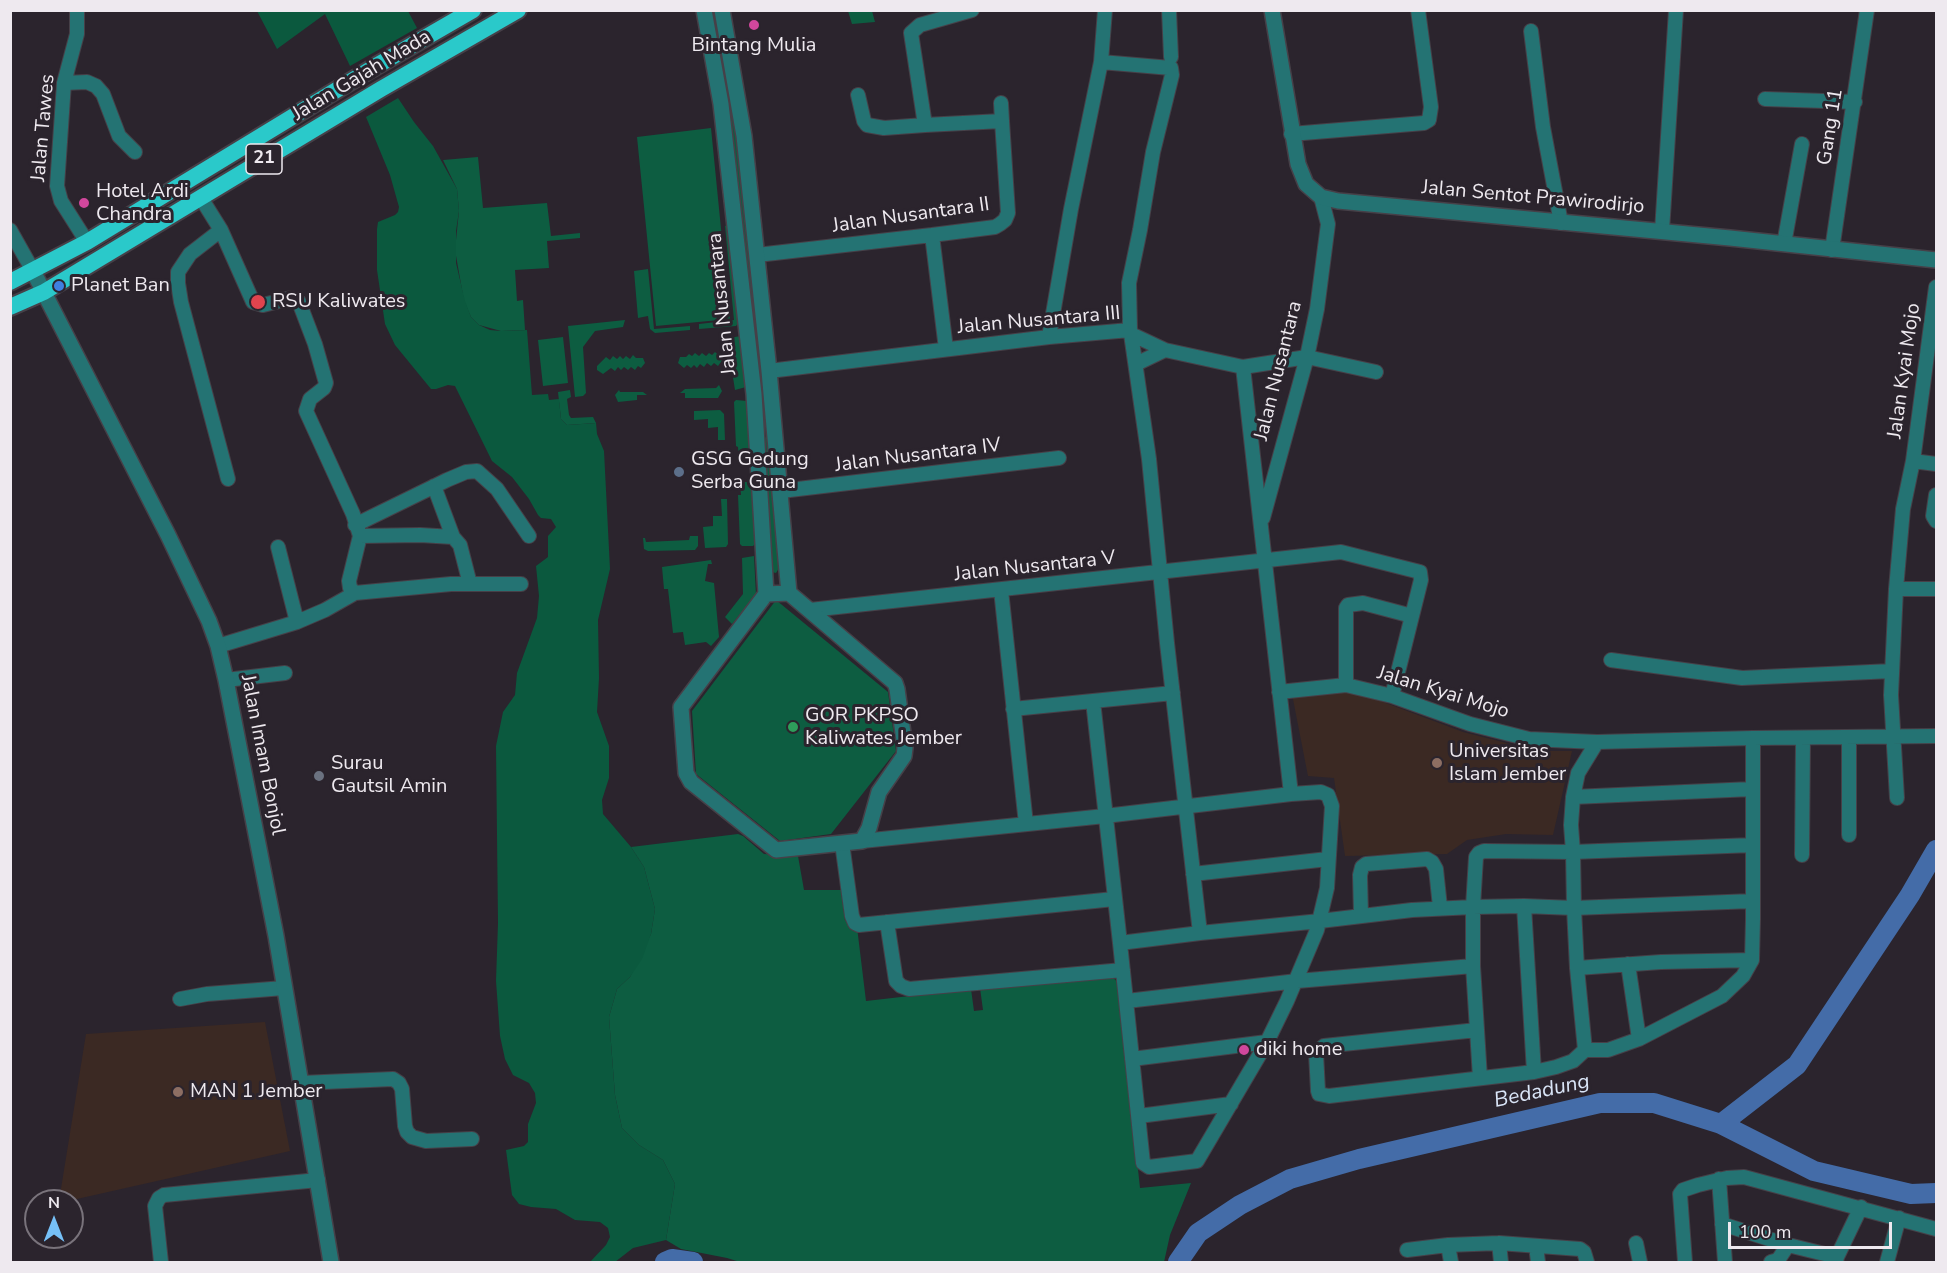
<!DOCTYPE html>
<style>
body{margin:0}
#map{position:relative;width:1947px;height:1273px;overflow:hidden;background:#2b242d;font-family:"Nunito Sans",sans-serif}
canvas{display:block}
.frame{position:absolute;inset:0;border:12px solid #eee9ef;pointer-events:none}
.north{position:absolute;left:24px;top:1189px;width:60px;height:60px;box-sizing:border-box;background:#2b242d;border:2px solid #79737b;border-radius:50%;rotate:0deg;font-size:16px;font-weight:700;line-height:24px;text-align:center;color:#eee9ef}
.north::after{content:'';display:block;margin:auto;width:21px;height:27px;background:#76c0f7;clip-path:polygon(50% 0,100% 100%,50% 72%,0 100%)}
.scale{position:absolute;left:1728px;top:1222px;width:164px;height:27px;box-sizing:border-box;border:3px solid #eee9ef;border-top:0;padding-left:8px;font-size:18px;line-height:21px;white-space:nowrap;color:#eee9ef;-webkit-text-stroke:4px #2b242d;paint-order:stroke}
</style>
<div id="map">
<canvas width="1947" height="1273"></canvas>
<div class="frame"></div>
<div class="north">N</div>
<div class="scale">100 m</div>
</div>
<script>
const context = document.querySelector('canvas').getContext('2d');
context.lineJoin = 'round';
function paint(path, color) { context.fillStyle = color; context.fill(path, 'evenodd'); }
const toPath = rows => new Path2D(rows.map(r => 'M' + r).join(''));
function trace(path, color, width, dash) { context.strokeStyle = color; context.lineWidth = width; context.lineCap = dash ? 'butt' : 'round'; context.setLineDash(dash || []); context.stroke(path); }
function drawText(font, color, halo, rows, align = 'center') {
  context.font = font + ' "Nunito Sans",sans-serif'; context.lineWidth = 6; context.setLineDash([]); context.textBaseline = 'middle'; context.strokeStyle = halo; context.fillStyle = color; for (const [text, x, y, turn = 0] of rows) {
    context.save(); context.translate(x, y); context.rotate((+turn || 0) * Math.PI / 180); context.textAlign = isNaN(turn) ? turn : align; if (halo) context.strokeText(text, 0, 0); context.fillText(text, 0, 0); context.restore();
  }
}
paint(toPath([
 [1354,691,1463,732,1538,751,1572,751,1553,835,1506,834,1467,840,1447,854,1345,856,1334,778,1308,776,1292,694],
 [265,1022,290,1151,68,1201,59,1201,86,1034]
]), '#3b2923');
paint(toPath([
 [848,11,872,11,875,22,852,24],
 [730,109,734,111,765,415,762,413,729,110],
 [711,128,730,319,656,326,637,137],
 [478,157,483,208,547,203,551,236,580,233,580,238,547,241,549,268,515,270,517,301,523,300,525,330,501,331,479,325,471,317,464,301,455,250,459,211,457,189,443,160],
 [728,225,738,323,736,326,699,329,699,324,734,320,725,226],
 [648,269,654,329,690,326,690,330,655,333,650,329,648,316,638,318,634,271],
 [625,320,623,327,595,331,583,347,586,393,583,396,575,397,568,326],
 [741,336,746,387,735,390,732,371,728,367,731,363,729,338],
 [563,337,568,383,543,386,538,340],
 [715,352,723,359,718,366,714,363,711,366,707,363,704,367,700,364,697,368,694,365,691,368,687,365,684,368,678,363,680,357,686,357,689,354,692,356,695,353,699,356,702,353,706,356,709,353,712,355],
 [633,355,636,358,643,358,645,363,641,368,638,366,635,370,631,367,628,370,624,367,621,370,618,367,615,371,611,368,603,374,597,370,597,366,606,357,610,360,613,356,617,359,620,356,623,359,626,356,630,359],
 [719,385,722,391,718,398,685,398,685,393,680,393,685,389,716,388],
 [570,390,571,397,567,399,569,415,571,418,593,417,596,423,567,425,561,419,558,392],
 [619,390,620,392,643,392,647,395,637,395,637,400,618,402,615,395],
 [736,400,747,401,751,462,739,462,738,447,736,446,734,402],
 [720,410,724,414,725,440,718,440,718,427,708,428,708,419,694,420,694,411],
 [766,437,768,437,779,568,776,573,772,572,764,438],
 [740,482,752,482,755,544,753,546,742,546,740,544,738,495,741,495],
 [721,499,727,499,728,544,726,547,705,548,703,527,713,526,713,516,722,516],
 [690,536,698,536,698,546,695,550,648,551,644,549,643,538,645,538,646,542,689,540],
 [754,556,756,595,732,624,725,617,743,594,742,558],
 [711,560,712,564,708,564,705,581,714,583,719,637,711,646,706,642,685,645,683,632,673,633,668,589,664,589,662,567],
 [776,600,888,692,896,751,831,834,780,841,696,774,692,711],
 [738,834,743,836,764,854,798,856,804,890,841,890,845,920,849,924,857,927,866,1001,971,989,974,1011,983,1010,980,988,1111,975,1118,983,1140,1188,1191,1183,1170,1235,1164,1262,740,1262,727,1258,681,1249,666,1240,675,1184,663,1160,639,1145,622,1128,615,1095,609,1017,617,989,630,977,651,934,655,909,644,867,631,847]
]), '#0d5d41');
paint(toPath([
 [257,11,408,11,417,28,350,66,325,14,277,49],
 [398,98,414,122,433,146,457,189,459,211,456,231,456,263,465,301,471,317,479,325,490,330,501,331,527,330,532,395,548,394,549,400,559,399,561,419,567,425,596,423,597,434,604,451,610,569,598,620,599,678,597,712,609,746,609,778,602,800,603,814,631,847,644,867,655,909,651,934,642,959,630,977,617,989,609,1017,615,1095,622,1128,639,1145,663,1160,675,1184,666,1240,633,1248,615,1262,590,1262,606,1245,610,1237,608,1228,600,1222,575,1220,556,1209,531,1207,519,1204,512,1195,506,1150,524,1146,528,1142,528,1124,536,1103,535,1093,529,1083,513,1075,505,1059,500,1036,496,981,498,923,496,746,503,712,515,695,517,673,537,618,539,596,536,566,548,557,548,536,556,527,551,519,541,518,538,515,529,499,512,477,492,461,455,386,448,385,436,389,431,389,395,345,385,324,377,270,377,229,378,222,395,215,398,212,399,207,390,175,366,117]
]), '#0b593e');
trace(toPath([
 [1721,1124,1797,1065,1910,895,1936,850],
 [665,1262,672,1259,693,1262],
 [1178,1262,1198,1233,1240,1205,1290,1179,1359,1159,1600,1103,1654,1103,1721,1124,1814,1171,1911,1194,1936,1193]
]), '#446ca8', 20);
const minor = toPath([
 [77,10,77,34,64,83,57,186,61,201,87,242],
 [972,10,920,25,911,33,925,125,1002,121,1001,103],
 [1169,10,1171,57],
 [1531,31,1543,127,1561,223],
 [1101,62,1171,68,1172,75,1153,152,1140,230,1129,283,1130,330],
 [64,83,87,82,96,86,103,94,119,136,135,152],
 [858,95,864,121,867,125,884,128,925,125],
 [1765,99,1855,102],
 [1291,134,1424,123,1429,120,1431,107,1418,10],
 [201,198,221,230,253,302,263,305,291,298,299,302,315,344,326,383,324,388,310,399,306,411,353,514,360,536,349,581,350,588,355,593],
 [10,230,33,271],
 [221,230,190,254,178,272,178,283,181,302,228,479],
 [1662,231,1676,10],
 [932,235,946,349],
 [1784,244,1802,144],
 [1832,250,1867,10],
 [757,255,932,235,995,227,1000,224,1005,220,1008,213,1002,121],
 [1049,337,1071,209,1101,62,1105,10],
 [1136,364,1165,350],
 [1243,367,1291,794],
 [769,371,1049,337,1130,330,1131,334,1165,350,1243,367,1307,357,1376,372],
 [1913,461,1936,464],
 [434,486,453,537],
 [781,491,1059,458],
 [1936,495,1933,516,1936,521],
 [1263,518,1307,357,1317,309,1328,224,1321,197],
 [355,525,447,480,466,472,477,471,497,489,529,536],
 [360,536,420,535,453,537,460,545,470,584],
 [278,547,297,622],
 [1896,589,1936,589],
 [1001,590,1026,824],
 [810,610,1341,552,1420,572,1421,580,1392,696],
 [218,646,297,622,325,610,355,593,451,584,521,584],
 [1611,660,1742,678,1892,671],
 [226,680,285,673],
 [1346,685,1346,608,1348,605,1363,603,1412,616],
 [1279,692,1346,685,1392,696,1470,724,1529,739,1597,742],
 [1093,701,1173,693],
 [1013,709,1093,701,1120,943,1200,933,1167,643,1149,459,1131,334],
 [1753,738,1597,742,1578,773,1573,797,1571,825,1573,852,1753,845],
 [1849,738,1849,835],
 [1573,797,1752,789],
 [1897,798,1891,695,1896,589,1903,509,1913,461,1936,287],
 [862,841,1105,816,1291,794,1321,792,1328,795,1332,806,1327,888,1317,930,1287,1001,1267,1042,1197,1161,1149,1167,1143,1163,1120,943],
 [842,843,852,916,855,923,859,925,1114,899],
 [1802,855,1803,738],
 [1193,874,1328,859],
 [1524,906,1574,908,1577,968,1585,1050],
 [1361,915,1360,875,1362,867,1366,864,1427,859,1432,862,1436,869,1440,907],
 [887,922,896,981,901,986,909,989,1123,970],
 [1200,933,1320,921,1412,910,1473,907,1476,857,1479,853,1484,851,1573,852,1574,908,1753,901],
 [1628,964,1639,1039],
 [1473,966,1473,907,1524,906,1534,1072],
 [1577,968,1661,962,1752,960],
 [180,999,207,994,284,988],
 [1127,1001,1297,981,1473,966,1480,1078],
 [1477,1030,1324,1046,1316,1053,1318,1091,1319,1094,1329,1096,1534,1072,1556,1067,1573,1061,1585,1050,1608,1050,1639,1039,1722,996,1743,976,1752,960,1753,919,1753,738,1936,736],
 [1132,1059,1267,1042],
 [301,1083,393,1079,399,1083,402,1089,405,1126,407,1132,412,1137,426,1141,472,1139],
 [1139,1116,1231,1104],
 [1719,1179,1725,1262],
 [1722,1224,1788,1245],
 [1499,1243,1501,1262],
 [1636,1243,1640,1262],
 [1536,1246,1538,1262],
 [1407,1250,1448,1245],
 [1837,1257,1861,1207],
 [161,1262,155,1206,159,1198,164,1195,318,1180],
 [1451,1262,1448,1245,1499,1243,1580,1249,1584,1252,1587,1262],
 [1685,1262,1680,1194,1683,1190,1698,1185,1727,1178,1744,1177,1936,1229],
 [1771,1262,1778,1260,1788,1245,1837,1257,1836,1262],
 [1887,1262,1899,1218]
]);
const tertiary = toPath([
 [704,10,721,104,754,394,766,594],
 [722,10,744,136,769,371,789,593],
 [1272,10,1298,164,1306,184,1321,197,1338,201,1730,238,1936,260],
 [33,271,168,535,209,621,218,646,226,680,276,936,331,1262],
 [789,593,895,683,897,689,905,748,904,756,879,792,869,828,862,841,776,850,691,782,686,773,681,707,766,594,789,593]
]);
const trunk = toPath([
 [10,282,87,242,371,69,473,10],
 [10,307,44,292,381,89,518,10]
]);
trace(minor, '#464048', 16);
trace(tertiary, '#464048', 18);
trace(trunk, '#464048', 20);
trace(minor, '#247373', 14);
trace(tertiary, '#247373', 15);
trace(trunk, '#2ac9ca', 16);
for (const [x, y, r, color] of [
 [754,25,6,"#d1479c"],
 [84,203,6,"#d1479c"],
 [59,286,6,"#3f7fe0"],
 [258,302,8,"#e0444e"],
 [679,472,6,"#5c6f8a"],
 [793,727,6,"#2e9e5b"],
 [1437,763,6,"#8d6e63"],
 [319,776,6,"#6b7280"],
 [1244,1050,6,"#d1479c"],
 [178,1092,6,"#8d6e63"]
]) { const dot = new Path2D(); dot.arc(x, y, r, 0, 2 * Math.PI); context.fillStyle = color; context.fill(dot); trace(dot, '#2b242d', 2); }
for (const [x, y, w] of [
 [264,159,36]
]) { const box = new Path2D(); box.roundRect(x - w / 2, y - 15, w, 30, 4.5); context.fillStyle = '#2b242d'; context.fill(box); trace(box, '#eee9ef', 1.5); }
drawText('bold 18px', '#eee9ef', null, [
 ["21",264,159]
]);
drawText('20px', '#eee9ef', '#2b242d', [
 ["Bintang Mulia",754,46,"center"],
 ["Hotel Ardi",96,192],
 ["Chandra",96,215],
 ["Planet Ban",71,286],
 ["RSU Kaliwates",272,302],
 ["GSG Gedung",691,460],
 ["Serba Guna",691,483],
 ["GOR PKPSO",805,716],
 ["Kaliwates Jember",805,739],
 ["Universitas",1449,752],
 ["Islam Jember",1449,775],
 ["Surau",331,764],
 ["Gautsil Amin",331,787],
 ["diki home",1256,1050],
 ["MAN 1 Jember",190,1092]
], 'left');
drawText('20px', '#eee9ef', '#2b242d', [
 ["Jalan Gajah Mada",362,76,-31],
 ["Gang 11",1831,127,-81],
 ["Jalan Tawes",44,128,-85],
 ["Jalan Sentot Prawirodirjo",1533,198,5],
 ["Jalan Nusantara II",911,216,-8],
 ["Jalan Nusantara",723,304,-96],
 ["Jalan Nusantara III",1039,321,-5],
 ["Jalan Nusantara",1279,371,-76],
 ["Jalan Kyai Mojo",1905,371,-82],
 ["Jalan Nusantara IV",918,456,-7],
 ["Jalan Nusantara V",1035,567,-6],
 ["Jalan Kyai Mojo",1443,693,17],
 ["Jalan Imam Bonjol",262,755,79]
]);
drawText('italic 21px', '#dae5f7', '#2b242d', [
 ["Bedadung",1542,1092,-12]
]);
</script>
